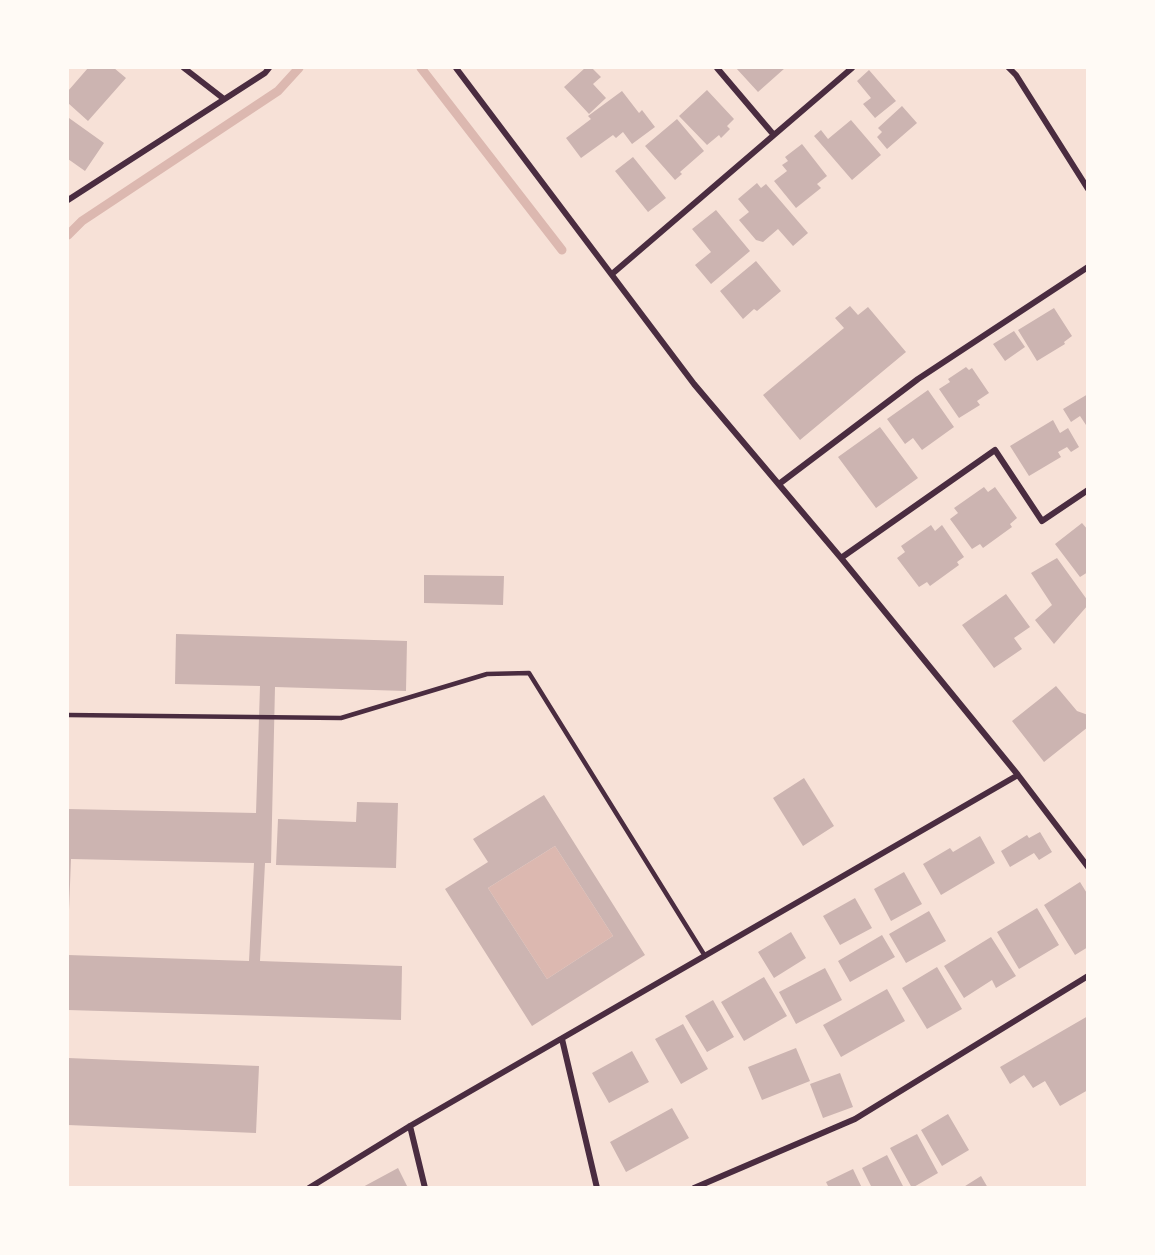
<!DOCTYPE html>
<style>
body{margin:0}
#map{position:relative;width:1155px;height:1255px;overflow:hidden;background:#f7e1d7;font-family:"Titillium Web",sans-serif}
canvas{display:block}
.frame{position:absolute;inset:0;border:69px solid #fffaf5;pointer-events:none}
</style>
<div id="map">
<canvas width="1155" height="1255"></canvas>
<div class="frame"></div>
</div>
<script>
const context = document.querySelector('canvas').getContext('2d');
context.lineJoin = 'round';
function paint(path, color) { context.fillStyle = color; context.fill(path, 'evenodd'); }
const toPath = rows => new Path2D(rows.map(r => 'M' + r).join(''));
function trace(path, color, width, dash) { context.strokeStyle = color; context.lineWidth = width; context.lineCap = dash ? 'butt' : 'round'; context.setLineDash(dash || []); context.stroke(path); }
paint(toPath([
 [555,846,613,936,547,979,488,888]
]), '#dcb8b0');
trace(toPath([
 [421,68,562,250],
 [68,235,82,221,278,91,299,68]
]), '#dcb8b0', 9);
paint(toPath([
 [88,68,114,68,126,78,88,121,68,103,68,91],
 [585,68,592,68,601,77,593,84,606,98,589,114,564,87],
 [736,68,785,68,758,92],
 [869,70,896,101,875,118,863,104,871,98,857,81],
 [707,90,734,119,727,126,730,129,721,138,719,135,707,145,679,116],
 [622,91,639,113,642,110,655,127,632,144,623,132,616,138,613,135,581,158,566,138,591,119,588,116],
 [902,106,917,123,887,149,877,137,882,132,878,128],
 [69,118,104,143,85,171,68,159],
 [677,119,704,151,680,172,682,174,675,180,645,146],
 [851,120,881,155,852,180,814,136,821,130,828,139],
 [802,144,827,176,817,184,821,188,796,208,774,181,787,171,782,165,788,161,785,157],
 [633,157,666,198,648,212,615,171],
 [757,183,761,188,766,184,808,233,793,246,778,229,763,242,756,240,739,220,749,212,738,199],
 [716,210,750,251,711,284,695,265,711,252,692,229],
 [756,261,781,291,757,311,754,309,743,319,720,291],
 [850,306,858,315,868,307,906,352,800,440,763,395,844,328,835,318],
 [1054,308,1072,336,1064,342,1065,344,1037,361,1018,330],
 [1014,331,1025,347,1005,361,993,344],
 [966,367,969,370,972,368,989,393,977,401,980,405,959,418,939,389,950,382,948,379],
 [928,390,954,427,922,450,913,438,905,444,887,419],
 [1088,394,1088,428,1080,416,1071,422,1063,409],
 [1053,420,1060,433,1068,428,1079,447,1071,452,1067,447,1058,452,1061,457,1029,476,1010,446],
 [880,427,918,478,876,508,838,457],
 [984,487,988,492,995,487,1017,518,1010,524,1012,527,983,548,980,544,972,549,950,519,958,513,954,508],
 [1082,523,1088,530,1088,572,1080,577,1055,544],
 [931,525,935,531,942,525,964,557,957,562,959,565,930,586,927,582,919,587,897,558,905,552,901,546],
 [1057,558,1088,601,1088,605,1054,644,1035,620,1052,605,1031,573],
 [424,575,504,576,503,605,424,603],
 [1006,594,1030,627,1014,638,1022,649,994,668,962,625],
 [176,634,407,641,406,691,275,687,271,863,265,863,260,961,402,966,401,1020,68,1010,68,955,249,961,254,863,71,859,69,910,68,910,68,809,256,813,260,686,175,684],
 [1056,686,1077,711,1088,715,1088,727,1044,762,1012,721],
 [804,778,834,826,803,846,773,798],
 [544,795,645,955,532,1026,445,889,488,862,473,839],
 [555,846,613,936,547,979,488,888],
 [357,802,398,803,396,868,276,865,278,819,356,822],
 [1040,832,1052,852,1039,860,1034,853,1010,867,1001,851,1027,835,1029,838],
 [980,836,995,863,941,895,923,864,950,848,953,852],
 [904,872,922,904,891,921,874,889],
 [1080,882,1088,895,1088,947,1075,955,1044,905],
 [855,898,872,928,840,945,823,916],
 [1037,908,1059,945,1019,969,997,932],
 [929,911,946,941,906,963,889,934],
 [791,932,806,958,774,978,758,952],
 [882,935,895,957,850,982,838,961],
 [991,937,1016,976,996,988,992,980,964,998,944,966],
 [937,967,962,1009,927,1029,902,988],
 [825,968,842,1000,796,1024,779,992],
 [764,977,787,1016,744,1041,721,1002],
 [887,989,905,1021,841,1057,823,1025],
 [713,1000,734,1037,707,1052,685,1016],
 [1088,1016,1088,1090,1060,1106,1045,1081,1033,1088,1024,1075,1010,1084,1000,1067],
 [683,1024,708,1069,681,1084,655,1039],
 [796,1048,810,1081,762,1100,748,1067],
 [632,1051,649,1082,609,1103,592,1073],
 [68,1058,259,1066,256,1133,68,1125],
 [840,1073,853,1107,823,1118,810,1084],
 [672,1108,689,1138,626,1172,610,1142],
 [948,1114,969,1150,942,1166,921,1130],
 [917,1134,938,1173,912,1188,890,1148],
 [887,1155,904,1188,872,1188,862,1168],
 [398,1168,408,1188,361,1188],
 [853,1169,862,1188,829,1188,826,1182],
 [981,1176,988,1188,962,1188]
]), '#ccb4b1');
trace(toPath([
 [68,715,341,718,487,674,529,673,705,956]
]), '#4a2c40', 4.5);
trace(toPath([
 [184,68,224,99],
 [456,68,694,384,841,558,1018,775,1088,867],
 [717,68,773,134],
 [1009,68,1016,75,1088,189],
 [68,200,265,73,269,68],
 [612,274,852,68],
 [779,484,918,379,1088,267],
 [841,558,995,450,1042,521,1088,490],
 [562,1039,597,1188],
 [410,1126,425,1188],
 [309,1188,410,1126,1018,775],
 [694,1188,855,1119,1088,976]
]), '#4a2c40', 6);
</script>
